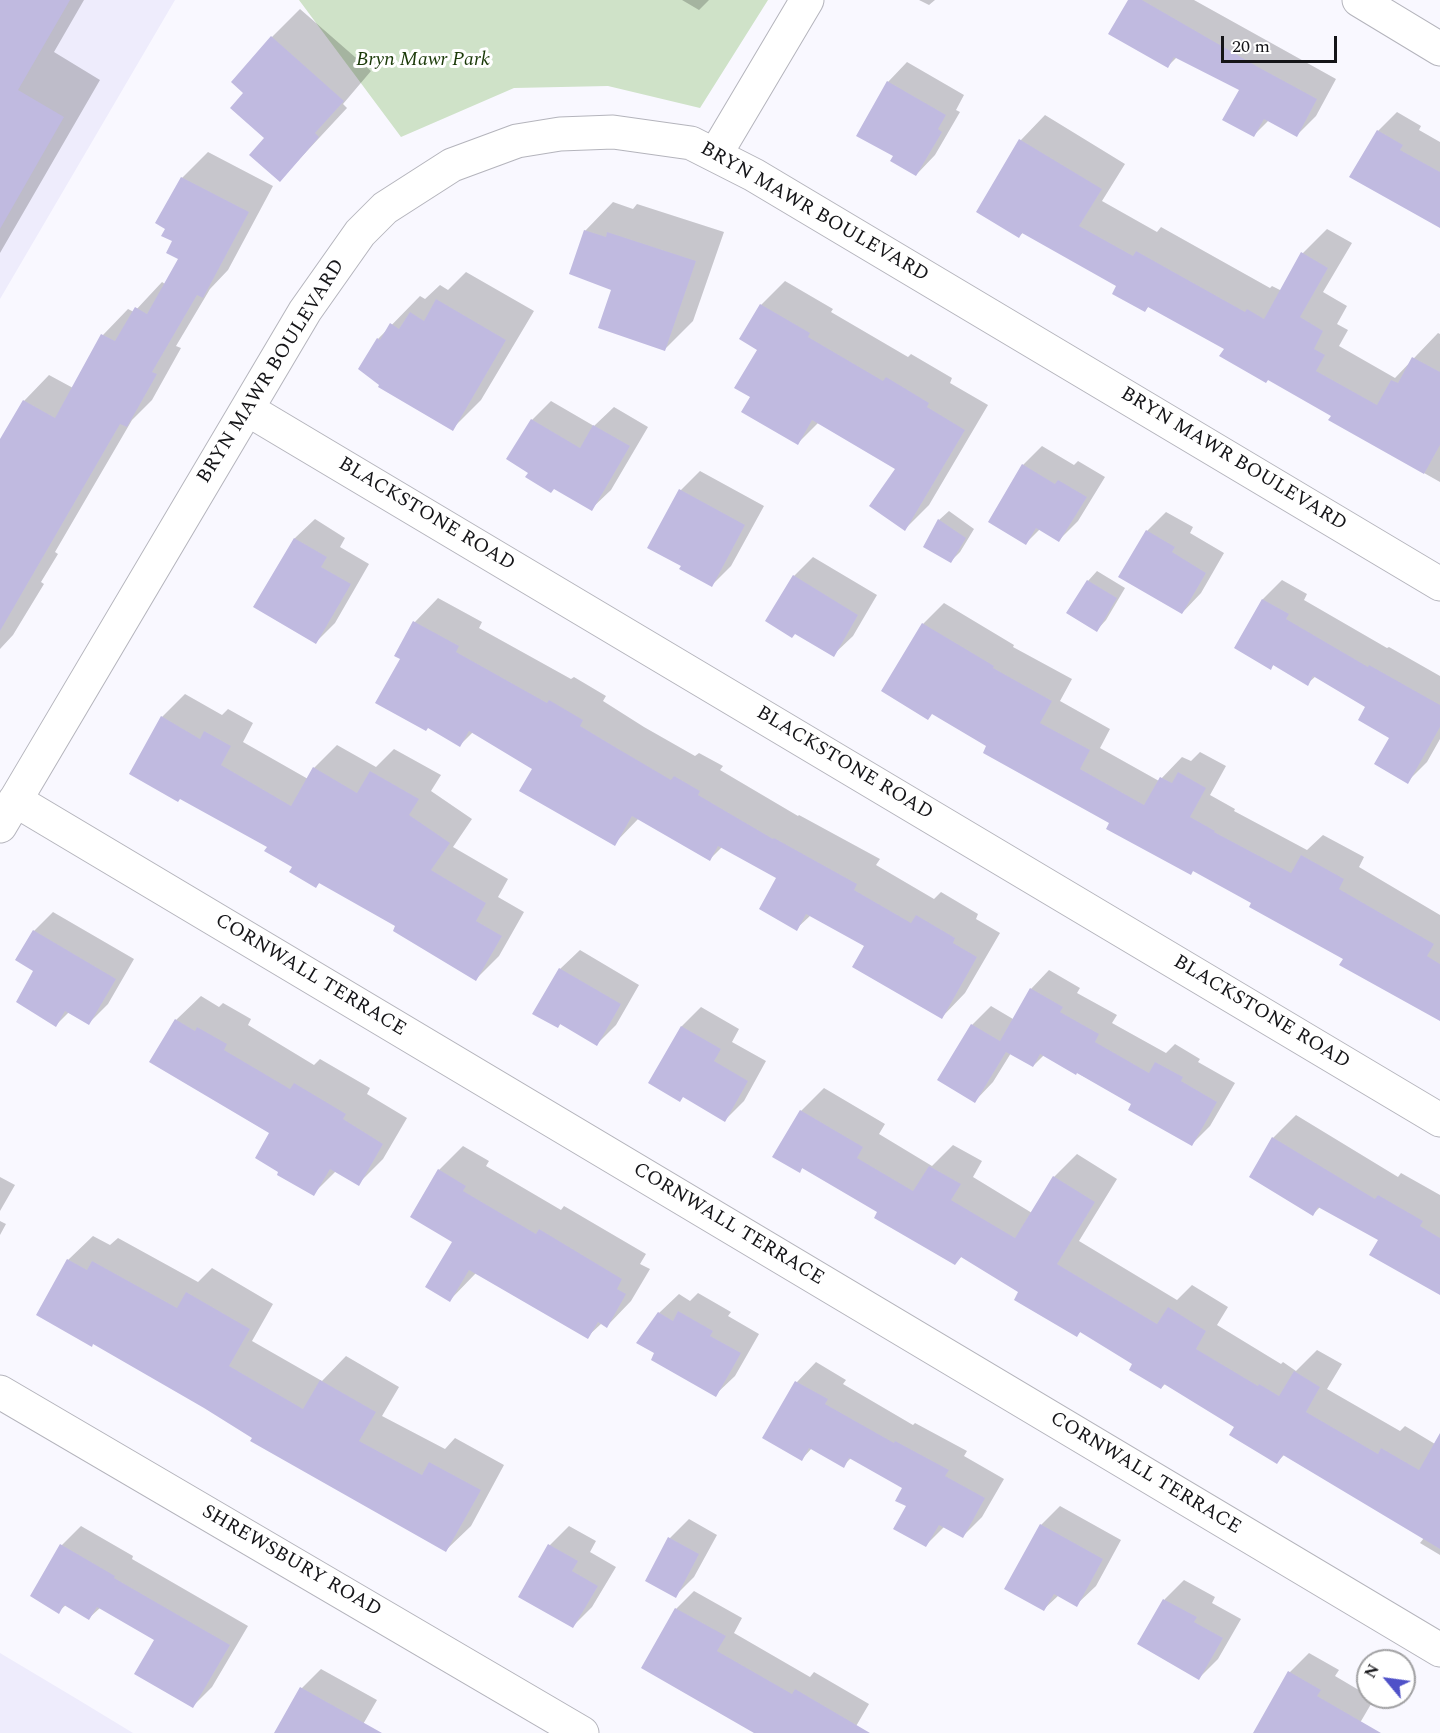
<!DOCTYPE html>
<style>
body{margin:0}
#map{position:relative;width:1440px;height:1733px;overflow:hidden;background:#f9f8ff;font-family:Spectral,serif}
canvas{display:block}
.north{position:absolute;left:1356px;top:1649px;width:60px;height:60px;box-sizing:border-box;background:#fff;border:2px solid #a1a1a3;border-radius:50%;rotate:299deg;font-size:16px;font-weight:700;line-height:24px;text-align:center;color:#151518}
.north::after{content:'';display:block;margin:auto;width:21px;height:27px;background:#4f51c8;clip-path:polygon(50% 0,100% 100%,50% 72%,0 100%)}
.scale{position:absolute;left:1221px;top:36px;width:116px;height:27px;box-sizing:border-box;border:3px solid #151518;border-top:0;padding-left:8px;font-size:18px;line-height:21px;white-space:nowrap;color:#151518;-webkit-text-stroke:4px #fff;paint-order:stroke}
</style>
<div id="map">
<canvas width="1440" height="1733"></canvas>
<div class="north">N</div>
<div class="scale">20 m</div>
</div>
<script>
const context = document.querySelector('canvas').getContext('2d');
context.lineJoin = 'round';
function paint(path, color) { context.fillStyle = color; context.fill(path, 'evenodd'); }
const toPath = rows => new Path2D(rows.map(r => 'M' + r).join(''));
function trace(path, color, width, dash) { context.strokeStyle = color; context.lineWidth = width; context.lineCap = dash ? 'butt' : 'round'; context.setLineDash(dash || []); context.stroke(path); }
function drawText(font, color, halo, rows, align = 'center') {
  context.font = font + ' Spectral,serif'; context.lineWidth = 6; context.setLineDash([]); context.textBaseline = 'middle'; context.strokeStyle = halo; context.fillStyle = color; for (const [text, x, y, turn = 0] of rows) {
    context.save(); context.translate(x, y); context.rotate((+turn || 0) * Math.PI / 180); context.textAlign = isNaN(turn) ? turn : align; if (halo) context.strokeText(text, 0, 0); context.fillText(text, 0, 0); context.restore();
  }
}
paint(toPath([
 [0,0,175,0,0,299],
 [0,1653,77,1699,133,1733,0,1733]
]), '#eeecfc');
paint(toPath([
 [299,0,768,0,700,108,608,86,514,88,401,137]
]), '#cfe2c8');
paint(toPath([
 [0,0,84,0,54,52,100,80,0,253],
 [682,0,709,0,699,10],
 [919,0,935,0,929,5],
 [1130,0,1194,0,1336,79,1316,116,1297,135,1269,120,1254,135,1241,90,1177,57,1168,66],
 [300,9,371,71,343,104,347,108,280,180,266,138,245,93,272,37],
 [907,62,964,95,956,110,960,112,935,155,916,175,895,155,858,135,888,82],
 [1397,112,1421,126,1419,130,1440,142,1440,226,1378,131],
 [1045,115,1125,164,1102,201,1157,232,1161,227,1270,288,1272,286,1282,291,1303,253,1327,229,1352,243,1323,292,1347,306,1337,324,1348,330,1339,346,1395,378,1438,333,1440,334,1440,482,1330,420,1333,415,1226,349,1149,306,1145,310,1118,285,1024,232,1019,236,978,212,1021,140],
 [208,152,273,186,228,270,210,289,176,346,181,348,152,400,132,420,55,552,58,554,41,582,44,584,13,635,0,649,0,442,24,401,49,375,73,388,103,335,128,309,134,312,162,282,165,284,180,259,167,228,157,223,182,178],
 [613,202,633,209,637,204,724,232,693,321,665,349,613,289,585,231],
 [466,272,534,311,481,400,452,429,378,339,420,296,425,299,440,285,448,290],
 [785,281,833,309,831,312,908,357,911,354,952,378,950,383,988,405,929,505,905,529,897,468,819,422,798,443,752,397,759,349,761,305],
 [551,401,594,426,614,407,648,427,611,490,591,509,530,472,532,420],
 [1042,446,1074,465,1078,461,1105,477,1078,521,1059,540,1040,529,1026,543,1023,465],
 [700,471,764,506,731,566,712,585,683,565,649,547,681,490],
 [949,511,974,529,960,552,951,561,939,520],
 [1166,512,1193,527,1190,533,1224,553,1201,593,1182,613,1147,531],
 [315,519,345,538,340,547,369,564,335,623,316,642,255,607,295,538],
 [813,557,877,595,853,636,833,655,794,576],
 [1097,571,1125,588,1106,620,1097,630,1088,581],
 [1282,580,1307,594,1304,600,1387,648,1389,647,1440,676,1440,739,1427,762,1407,782,1391,737,1367,706,1316,676,1307,684,1274,664,1271,668,1236,647,1263,599],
 [438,598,482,622,479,628,571,679,574,677,606,696,603,701,644,727,695,756,699,753,723,766,720,770,798,816,799,815,880,859,876,865,934,899,941,892,978,914,976,919,1000,933,965,993,942,1017,866,945,811,915,796,929,778,878,722,847,710,859,639,818,614,844,534,768,473,732,460,745,402,658,415,622],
 [944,603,1014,645,1013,647,1072,679,1060,701,1110,729,1100,748,1159,781,1182,757,1191,761,1200,752,1226,766,1210,795,1235,809,1234,811,1307,850,1323,835,1364,857,1359,867,1440,915,1440,1020,1345,958,1253,903,1111,822,988,746,923,624],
 [185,694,222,715,228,709,253,723,243,742,308,779,314,768,337,745,376,767,394,749,441,775,431,791,472,819,453,847,508,879,498,897,524,912,499,956,476,979,397,926,320,882,316,886,269,846,162,717],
 [53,912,134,959,108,1004,89,1023,69,1012,56,1025,34,931],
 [580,950,639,985,616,1025,597,1044,561,1023,558,1027,560,969],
 [1049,970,1080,988,1077,993,1117,1015,1112,1023,1166,1053,1175,1044,1200,1059,1198,1062,1235,1083,1210,1126,1192,1144,1133,1103,1044,1055,1033,1066,1011,1053,993,1082,975,1101,972,1025,991,1006,1013,1019,1031,989],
 [201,996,219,1007,223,1003,251,1019,248,1025,314,1065,320,1059,370,1088,367,1094,407,1118,383,1159,358,1184,336,1171,313,1194,271,1132,176,1020],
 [701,1007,739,1029,732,1042,766,1061,744,1101,725,1120,684,1096,650,1083,682,1026],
 [824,1088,885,1124,879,1134,932,1166,953,1145,982,1161,973,1177,1032,1213,1054,1177,1077,1154,1117,1179,1079,1241,1177,1300,1192,1285,1228,1307,1217,1325,1281,1364,1283,1362,1296,1371,1317,1350,1342,1364,1327,1389,1400,1431,1405,1426,1440,1447,1440,1555,1420,1543,1424,1538,1284,1455,1277,1462,1236,1426,1166,1383,1161,1388,1134,1364,1081,1331,1076,1336,1020,1291,962,1256,955,1263,879,1212,803,1167,800,1171,801,1111],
 [1296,1115,1398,1177,1401,1173,1440,1195,1440,1293,1380,1240,1320,1207,1313,1214,1273,1138],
 [463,1146,489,1161,486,1166,561,1210,564,1206,646,1254,640,1264,650,1269,631,1301,607,1326,602,1323,587,1337,476,1273,450,1300,454,1241,439,1170],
 [0,1177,15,1185,0,1211],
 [0,1221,6,1224,0,1235],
 [93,1236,110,1245,118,1238,198,1282,212,1268,273,1304,252,1341,322,1381,346,1356,399,1387,382,1416,445,1449,455,1438,504,1465,471,1526,446,1550,254,1437,68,1260],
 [698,1293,731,1312,728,1316,759,1334,735,1376,715,1395,656,1353,659,1313,679,1294,690,1301],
 [816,1362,846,1380,843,1384,913,1425,915,1423,967,1451,964,1456,1004,1479,982,1517,963,1536,945,1526,926,1545,908,1506,904,1487,851,1458,843,1466,812,1448,802,1459,764,1438,797,1382],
 [1060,1506,1121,1540,1096,1586,1076,1605,1059,1595,1044,1609,1041,1525],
 [689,1519,717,1535,694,1577,675,1596,670,1538],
 [81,1526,133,1556,132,1559,248,1626,212,1687,193,1706,156,1639,101,1607,89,1618,66,1605,58,1612,32,1596,62,1545],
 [569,1526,596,1541,590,1552,616,1567,592,1607,573,1626,521,1596,550,1545],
 [1184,1580,1215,1597,1212,1603,1241,1619,1218,1659,1199,1678,1139,1644,1165,1599],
 [694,1591,742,1618,734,1633,810,1677,814,1672,869,1704,852,1733,758,1733,643,1667,676,1609],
 [1309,1653,1339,1670,1335,1676,1374,1699,1354,1733,1281,1733,1290,1672],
 [321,1669,377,1700,358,1733,276,1733,302,1688]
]), '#0003');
paint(toPath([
 [0,0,70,0,18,90,64,117,0,229],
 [1128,0,1142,0,1258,67,1317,99,1297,137,1264,119,1254,137,1222,120,1239,90,1174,57,1168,68,1108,34],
 [271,36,344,101,315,133,319,137,280,182,249,155,264,138,230,108,243,93,231,82],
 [887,81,946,115,938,129,942,132,916,176,890,161,893,156,856,136],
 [1377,130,1403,145,1400,150,1440,172,1440,228,1349,177],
 [1019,139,1102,189,1079,226,1133,256,1136,251,1245,312,1247,309,1264,319,1301,252,1328,268,1300,317,1323,331,1314,349,1325,355,1316,371,1377,405,1391,380,1398,383,1412,357,1440,372,1440,445,1424,474,1328,420,1331,416,1268,380,1266,383,1219,356,1224,349,1148,307,1145,312,1112,294,1116,286,1022,233,1019,238,976,212],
 [181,177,249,212,203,298,197,295,152,372,157,374,127,427,120,424,0,631,0,439,23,400,55,418,101,334,115,341,135,307,147,314,178,259,166,253,172,241,161,236,165,229,155,223],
 [584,230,606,237,607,232,696,261,665,351,598,328,611,290,569,274],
 [436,299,506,340,453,431,378,387,379,385,358,369,377,338,380,340,390,323,399,329,410,312,424,321],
 [760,304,810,333,808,337,883,381,886,377,929,403,927,407,965,430,905,531,869,506,895,469,812,420,798,445,741,412,750,397,734,388,757,350,739,339],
 [531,419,580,448,593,425,630,446,592,511,554,489,551,493,525,477,528,473,506,459],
 [1022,464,1055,484,1058,480,1087,497,1059,542,1036,528,1026,545,988,522],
 [679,489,745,525,712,587,679,569,681,566,647,548],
 [938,519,966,538,951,563,923,547],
 [1146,530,1175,547,1172,552,1206,573,1182,614,1118,577],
 [294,538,327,557,321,567,351,584,316,644,253,607],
 [793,575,858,615,834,657,795,634,792,638,765,621],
 [1087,580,1117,598,1097,632,1066,613],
 [1262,599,1289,614,1286,619,1368,667,1369,665,1440,705,1440,727,1408,784,1374,764,1389,738,1358,720,1365,707,1313,676,1308,686,1273,665,1271,670,1234,648],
 [413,621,459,646,456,652,547,703,549,700,583,720,580,726,620,750,671,780,674,776,700,791,698,795,773,839,774,838,857,884,854,890,911,923,916,915,955,938,953,943,977,957,942,1019,852,967,864,946,806,914,797,931,759,909,776,878,718,846,710,861,632,816,615,846,519,791,532,769,469,731,460,747,428,728,426,731,375,703,400,659,394,656],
 [922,623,994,666,993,668,1052,701,1040,723,1090,750,1080,769,1144,805,1160,777,1172,783,1178,772,1206,788,1190,817,1215,831,1214,832,1291,873,1301,855,1344,879,1339,889,1434,944,1427,956,1440,964,1440,1021,1339,965,1343,959,1249,907,1251,903,1193,871,1191,875,1106,829,1109,823,983,753,986,746,932,714,928,720,881,691],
 [161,716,200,739,204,731,231,746,221,765,291,806,313,767,357,793,370,771,419,799,409,815,450,843,431,870,486,903,476,921,502,936,476,981,393,931,395,926,319,883,316,888,289,872,292,867,264,851,267,847,180,799,178,802,129,774],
 [33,930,116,979,89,1025,65,1011,56,1027,16,1002,33,971,15,960],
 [559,968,621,1004,597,1046,560,1024,558,1028,532,1014],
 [1030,988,1063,1007,1060,1012,1099,1034,1095,1042,1149,1073,1155,1062,1183,1077,1181,1081,1217,1102,1192,1146,1128,1110,1131,1104,1077,1073,1076,1075,1040,1054,1033,1067,1006,1052,975,1103,937,1080,971,1024,1000,1041],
 [175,1019,195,1031,197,1027,227,1044,224,1050,290,1089,294,1083,346,1114,343,1119,383,1144,359,1186,330,1169,314,1196,277,1175,278,1172,255,1158,269,1133,149,1062],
 [681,1026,721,1049,714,1061,748,1081,725,1122,683,1097,680,1102,648,1083],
 [800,1110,863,1147,857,1158,913,1191,929,1166,961,1184,951,1200,1015,1238,1053,1176,1095,1202,1057,1264,1157,1324,1168,1307,1206,1331,1196,1349,1258,1386,1259,1384,1279,1396,1294,1371,1320,1387,1306,1412,1378,1454,1381,1448,1419,1470,1440,1433,1440,1549,1283,1455,1277,1464,1229,1435,1234,1427,1164,1384,1161,1389,1129,1370,1132,1364,1080,1332,1077,1337,1014,1300,1018,1292,961,1257,955,1265,874,1218,877,1212,802,1168,800,1173,772,1157],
 [1272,1137,1375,1199,1378,1195,1423,1221,1420,1226,1440,1238,1440,1295,1369,1255,1378,1240,1318,1207,1313,1216,1249,1177],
 [438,1169,466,1186,463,1191,536,1234,539,1229,622,1279,617,1289,626,1294,607,1328,598,1322,588,1339,469,1270,450,1302,425,1287,452,1242,410,1217],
 [67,1259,87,1270,92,1261,177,1308,186,1292,250,1329,229,1366,303,1409,320,1380,376,1412,359,1441,422,1475,429,1462,481,1490,446,1552,250,1441,252,1438,204,1408,93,1344,92,1347,36,1315],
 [678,1311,713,1331,710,1336,741,1353,716,1397,651,1360,654,1353,636,1343,658,1312,673,1321],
 [795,1381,828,1399,825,1404,894,1443,895,1441,949,1470,945,1476,985,1498,963,1538,939,1525,926,1547,893,1529,906,1506,895,1501,902,1488,849,1458,844,1468,809,1448,802,1461,762,1438],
 [1040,1524,1103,1559,1077,1607,1054,1594,1044,1611,1004,1589],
 [668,1537,699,1554,676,1598,645,1581],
 [60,1544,115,1576,114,1578,230,1645,193,1708,134,1674,154,1640,97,1607,89,1620,64,1605,59,1614,30,1596],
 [548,1544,578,1561,572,1571,598,1586,573,1628,518,1597],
 [1163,1599,1197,1617,1194,1622,1223,1638,1199,1680,1137,1644],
 [675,1608,726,1636,717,1651,792,1694,795,1689,870,1733,754,1733,641,1668],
 [1288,1671,1321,1690,1317,1696,1381,1733,1253,1733],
 [300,1687,382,1733,274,1733]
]), '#c0bae0');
const minor = toPath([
 [1359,0,1440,49],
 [715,155,807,0],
 [247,409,1440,1120],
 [15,800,1440,1650],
 [0,826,305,311,360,233,385,208,452,165,517,141,560,134,613,132,691,143,754,175,1440,584],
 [0,1392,582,1733]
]);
trace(minor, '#b4b4bc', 35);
trace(minor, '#fff', 33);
drawText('italic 20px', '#1a3908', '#fff', [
 ["Bryn Mawr Park",423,61]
]);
drawText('20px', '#151518', '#fff', [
 ["BRYN MAWR BOULEVARD",814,213,30],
 ["BRYN MAWR BOULEVARD",272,372,-58],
 ["BRYN MAWR BOULEVARD",1233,460,31],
 ["BLACKSTONE ROAD",426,515,31],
 ["BLACKSTONE ROAD",844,764,31],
 ["CORNWALL TERRACE",310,976,31],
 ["BLACKSTONE ROAD",1261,1013,31],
 ["CORNWALL TERRACE",728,1225,31],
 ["CORNWALL TERRACE",1145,1474,31],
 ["SHREWSBURY ROAD",291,1562,30]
]);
</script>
